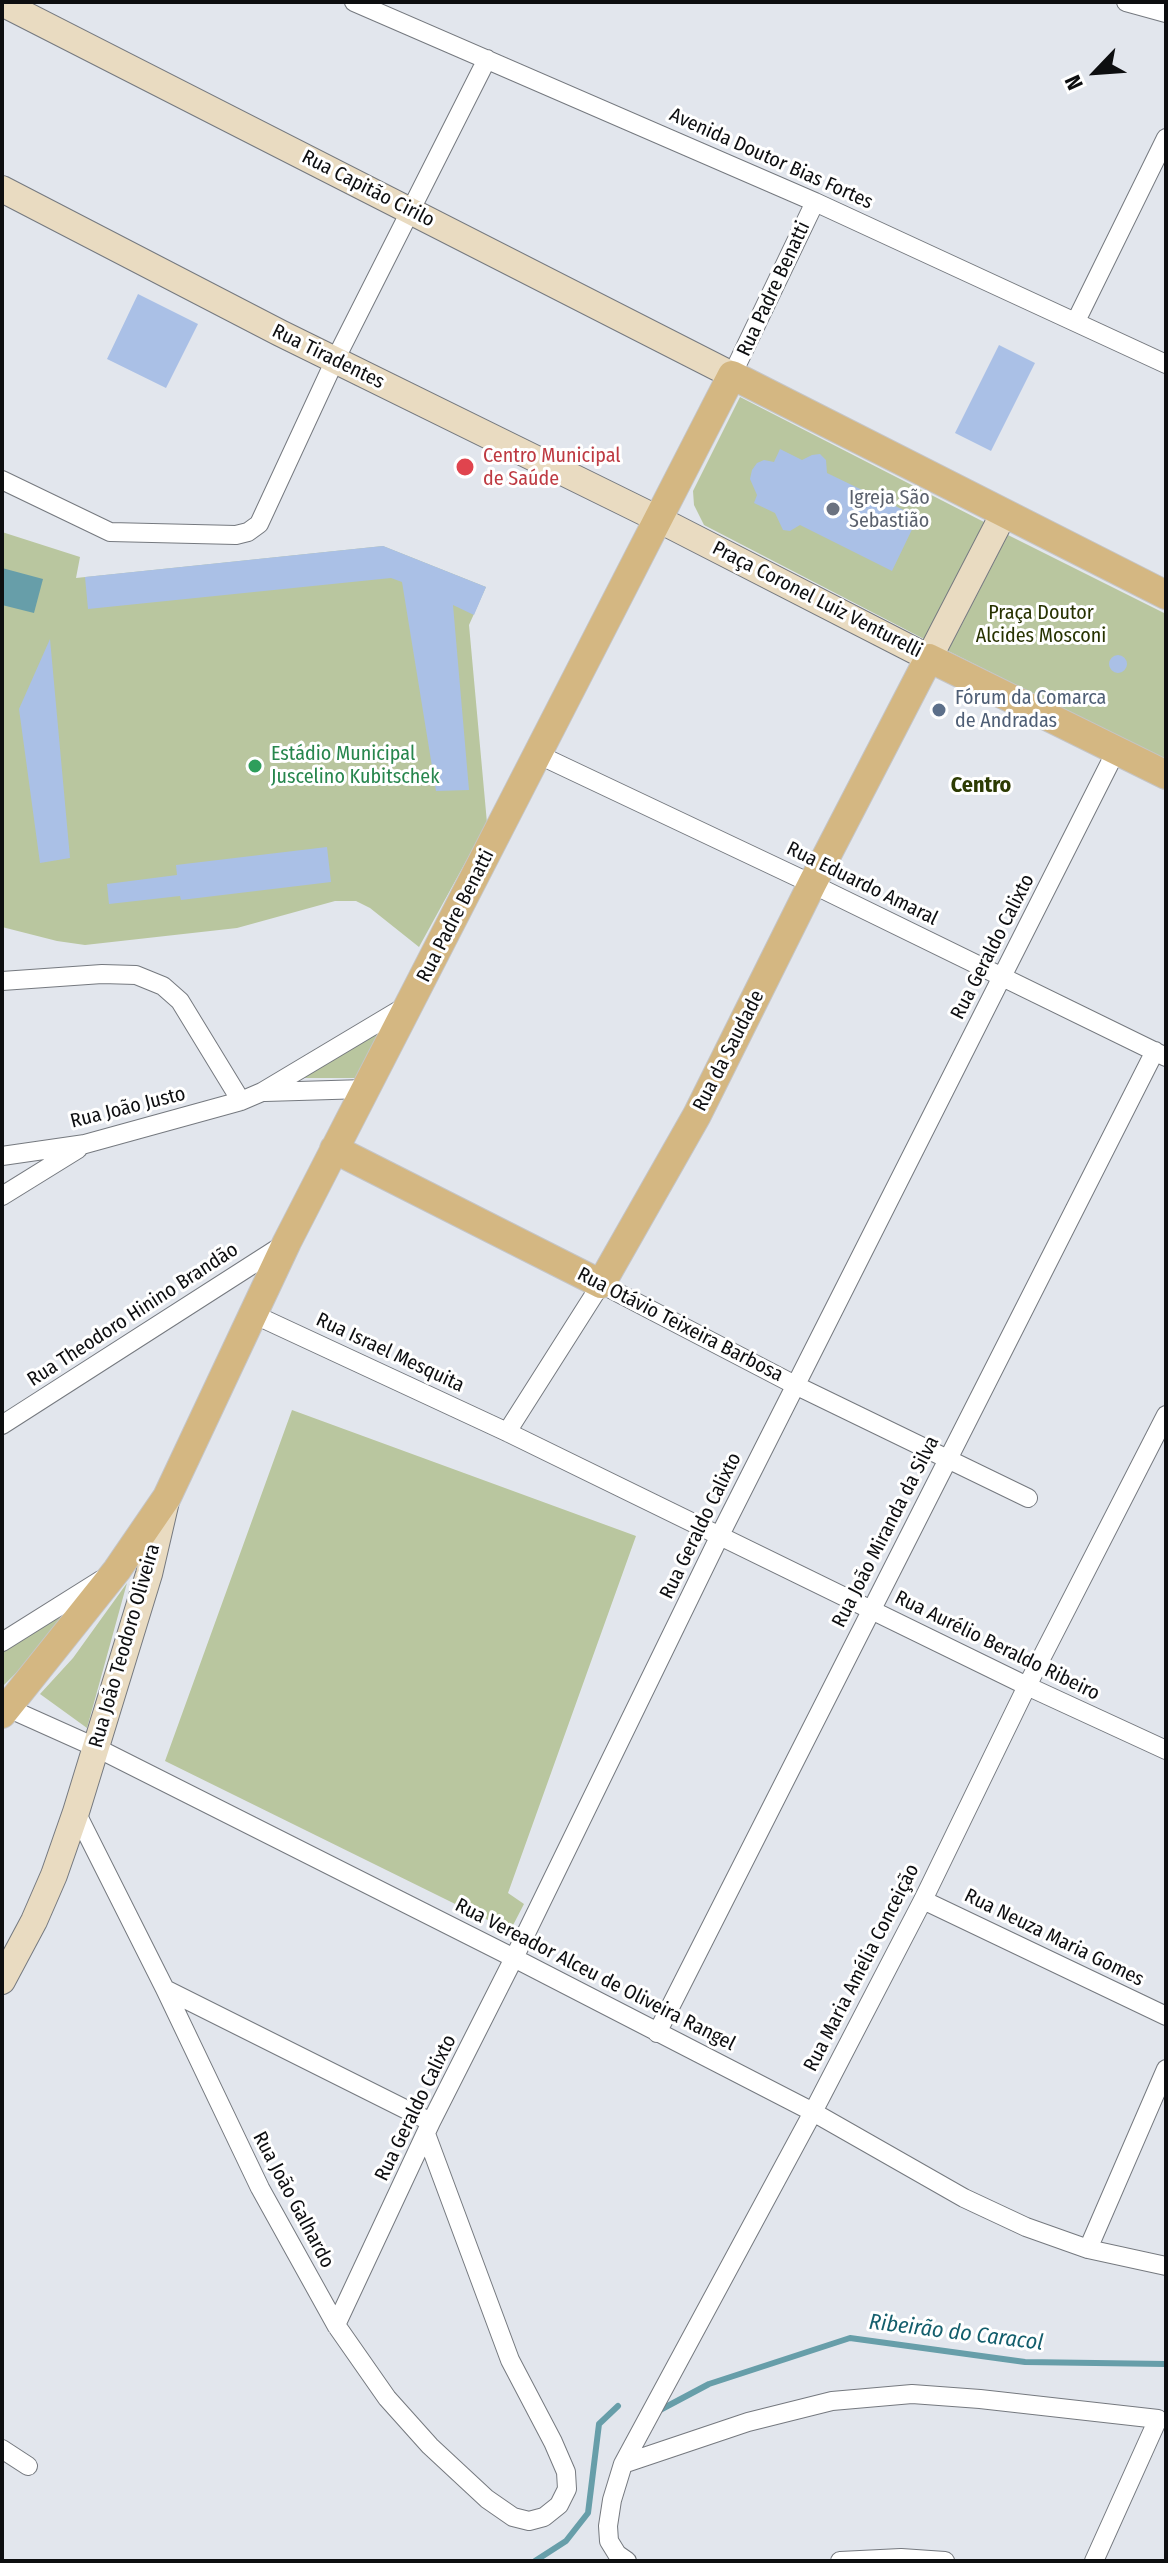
<!DOCTYPE html>
<meta charset="utf-8">
<style>
body{margin:0}
#map{position:relative;width:1168px;height:2563px;overflow:hidden;background:#e2e6ed;font-family:"Fira Sans Condensed",sans-serif}
canvas{display:block}
.frame{position:absolute;inset:0;border:4px solid #0d0e10;pointer-events:none}
.north{position:absolute;left:1056px;top:32px;width:80px;height:80px;-webkit-text-stroke:6px #fff;paint-order:stroke;rotate:245deg;font-size:22px;font-weight:700;line-height:32px;text-align:center;color:#0d0e10}
.north::after{content:'';display:block;margin:auto;width:28px;height:36px;background:#0d0e10;clip-path:polygon(50% 0,100% 100%,50% 72%,0 100%)}
</style>
<div id="map">
<canvas width="1168" height="2563"></canvas>
<div class="frame"></div>
<div class="north">N</div>
</div>
<script>
const context = document.querySelector('canvas').getContext('2d');
context.lineJoin = 'round';
function paint(path, color) { context.fillStyle = color; context.fill(path, 'evenodd'); }
const toPath = rows => new Path2D(rows.map(r => 'M' + r).join(''));
function trace(path, color, width, dash) { context.strokeStyle = color; context.lineWidth = width; context.lineCap = dash ? 'butt' : 'round'; context.setLineDash(dash || []); context.stroke(path); }
function drawText(font, color, halo, rows, align = 'center') {
  context.font = font + ' "Fira Sans Condensed",sans-serif'; context.lineWidth = 6; context.setLineDash([]); context.textBaseline = 'middle'; context.strokeStyle = halo; context.fillStyle = color; for (const [text, x, y, turn = 0] of rows) {
    context.save(); context.translate(x, y); context.rotate((+turn || 0) * Math.PI / 180); context.textAlign = isNaN(turn) ? turn : align; if (halo) context.strokeText(text, 0, 0); context.fillText(text, 0, 0); context.restore();
  }
}
paint(toPath([
 [740,397,984,522,924,639,704,525,694,505,693,491],
 [2,532,80,557,76,578,383,546,486,587,469,625,487,823,419,947,370,908,356,901,335,901,237,928,85,945,57,941,2,927],
 [1008,535,1166,614,1166,760,948,651],
 [381,1031,356,1078,297,1078],
 [292,1410,636,1536,508,1893,524,1904,510,1931,165,1761],
 [127,1583,87,1728,40,1694,73,1658],
 [78,1601,63,1626,2,1687,2,1652]
]), '#b9c69f');
paint(toPath([
 [2,568,43,579,34,613,2,605]
]), '#679ea9');
trace(toPath([
 [660,2410,709,2384,850,2338,1025,2362,1166,2364],
 [535,2561,566,2541,588,2513,599,2424,618,2406]
]), '#679ea9', 6);
paint(toPath([
 [138,294,198,324,166,388,107,359],
 [999,345,1035,363,991,451,955,433],
 [780,449,802,460,812,455,820,454,826,460,827,473,918,517,892,571,800,525,790,531,783,530,775,513,754,503,757,495,750,479,752,470,757,463,764,460,774,462],
 [383,546,486,587,474,615,453,605,469,790,436,791,402,582,391,578,88,609,85,577],
 [50,639,70,858,40,863,19,709],
 '1109 664a9 9 0 1 1 18 0a9 9 0 1 1-18 0Z',
 [327,847,331,882,181,900,180,896,109,904,107,884,177,875,176,865]
]), '#aac0e6');
const street = toPath([
 [354,2,815,202,1166,364],
 [1126,2,1166,13],
 [1076,321,1166,138],
 [732,375,815,202],
 [2,480,110,532,236,535,248,532,259,524,335,360,487,59],
 [537,754,812,884,1166,1057],
 [2,981,102,974,136,975,163,986,180,1001,241,1101],
 [265,1092,365,1089],
 [2,1156,85,1144,241,1101,262,1092,406,1006],
 [2,1196,78,1149],
 [253,1314,507,1432,1027,1686,1166,1750],
 [2,1425,286,1243],
 [507,1432,601,1284,795,1385,1028,1498],
 [2,1642,101,1580],
 [8,1708,95,1747,514,1958,813,2112,964,2198,1026,2227,1088,2249,1166,2266],
 [76,1812,165,1989,260,2188,336,2325,387,2398,430,2446,487,2499,513,2517,529,2521,544,2517,559,2505,567,2489,566,2472,553,2442,510,2360,426,2134],
 [923,1900,1166,2016],
 [165,1989,431,2122],
 [657,2033,1155,1051],
 [1088,2249,1166,2069],
 [336,2325,431,2122,514,1958,725,1525,1116,751],
 [2,2449,28,2466],
 [623,2464,748,2422,832,2401,912,2394,980,2399,1158,2419],
 [627,2561,617,2554,609,2541,608,2526,612,2500,623,2464,813,2112,923,1900,1027,1686,1166,1415],
 [840,2561,901,2558,945,2561],
 [1094,2561,1158,2419]
]);
const secondary = toPath([
 [2,3,732,375],
 [2,189,280,333,658,519,929,658,1004,513],
 [2,1981,34,1921,54,1875,76,1812,149,1574,166,1501]
]);
const primary = toPath([
 [334,1149,601,1284,697,1115,812,884,929,658,1166,775],
 [2,1714,117,1570,167,1497,287,1242,732,375,1166,595]
]);
trace(street, '#75797f', 20);
trace(secondary, '#75797f', 28);
trace(primary, '#c5c5c6', 30);
trace(street, '#fff', 18);
trace(secondary, '#e9dbc1', 26);
trace(primary, '#d4b782', 28);
for (const [x, y, r, color] of [
 [465,467,10,"#e0444e"],
 [833,509,8,"#6b7280"],
 [939,710,8,"#5c6f8a"],
 [255,766,8,"#2e9e5b"]
]) { const dot = new Path2D(); dot.arc(x, y, r, 0, 2 * Math.PI); context.fillStyle = color; context.fill(dot); trace(dot, '#fff', 3); }
drawText('20px', '#0d0e10', '#fff', [
 ["Avenida Doutor Bias Fortes",771,159,24],
 ["Rua Capitão Cirilo",368,189,27],
 ["Rua Padre Benatti",774,289,-65],
 ["Rua Tiradentes",328,357,26],
 ["Praça Coronel Luiz Venturelli",817,600,27],
 ["Rua Eduardo Amaral",862,884,26],
 ["Rua Padre Benatti",456,916,-63],
 ["Rua Geraldo Calixto",993,947,-63],
 ["Rua da Saudade",729,1051,-63],
 ["Rua João Justo",128,1108,-14],
 ["Rua Theodoro Hinino Brandão",133,1315,-33],
 ["Rua Otávio Teixeira Barbosa",680,1325,27],
 ["Rua Israel Mesquita",390,1353,25],
 ["Rua Geraldo Calixto",701,1526,-64],
 ["Rua João Miranda da Silva",886,1532,-63],
 ["Rua João Teodoro Oliveira",125,1646,-74],
 ["Rua Aurélio Beraldo Ribeiro",997,1646,26],
 ["Rua Neuza Maria Gomes",1054,1938,26],
 ["Rua Maria Amélia Conceição",862,1968,-63],
 ["Rua Vereador Alceu de Oliveira Rangel",595,1975,27],
 ["Rua Geraldo Calixto",416,2108,-64],
 ["Rua João Galhardo",293,2200,62]
]);
drawText('20px', '#be3a42', '#fff', [
 ["Centro Municipal",483,456],
 ["de Saúde",483,479]
], 'left');
drawText('20px', '#5b616d', '#fff', [
 ["Igreja São",849,498],
 ["Sebastião",849,521]
], 'left');
drawText('20px', '#273200', '#fff', [
 ["Praça Doutor",1041,613],
 ["Alcides Mosconi",1041,636]
]);
drawText('20px', '#4e5e75', '#fff', [
 ["Fórum da Comarca",955,698],
 ["de Andradas",955,721]
], 'left');
drawText('20px', '#27864d', '#fff', [
 ["Estádio Municipal",271,754],
 ["Juscelino Kubitschek",271,777]
], 'left');
drawText('bold 22px', '#2c3b02', '#fff', [
 ["Centro",981,786]
]);
drawText('italic 22px', '#135e6c', '#fff', [
 ["Ribeirão do Caracol",956,2333,7]
]);
</script>
